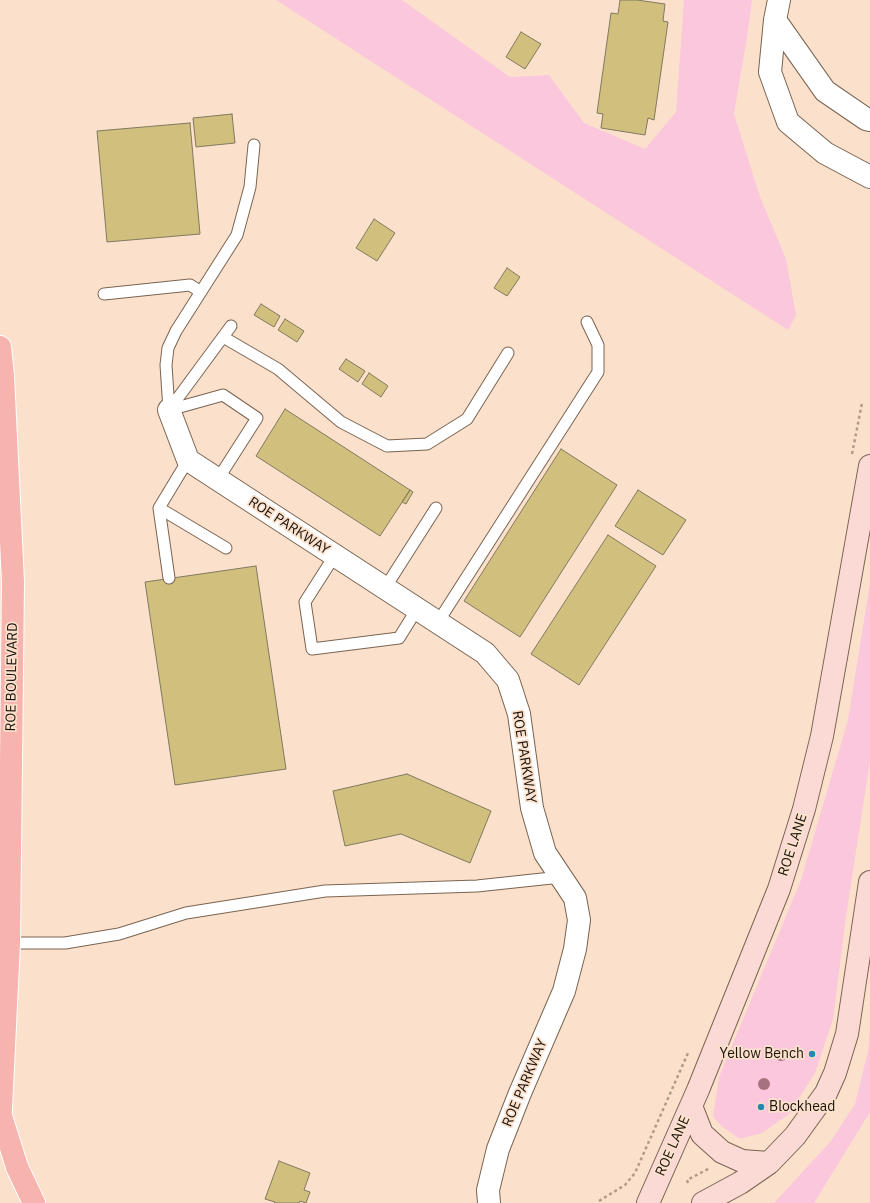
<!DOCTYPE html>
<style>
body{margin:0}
canvas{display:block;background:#fbe1cc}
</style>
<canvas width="870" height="1203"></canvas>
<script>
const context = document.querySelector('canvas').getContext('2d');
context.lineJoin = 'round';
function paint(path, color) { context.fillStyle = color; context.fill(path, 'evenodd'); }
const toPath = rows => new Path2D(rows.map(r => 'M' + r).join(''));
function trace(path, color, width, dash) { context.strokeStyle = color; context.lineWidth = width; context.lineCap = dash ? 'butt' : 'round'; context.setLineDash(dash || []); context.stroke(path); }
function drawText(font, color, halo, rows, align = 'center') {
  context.font = font + ' "IBM Plex Sans",sans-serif'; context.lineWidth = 3.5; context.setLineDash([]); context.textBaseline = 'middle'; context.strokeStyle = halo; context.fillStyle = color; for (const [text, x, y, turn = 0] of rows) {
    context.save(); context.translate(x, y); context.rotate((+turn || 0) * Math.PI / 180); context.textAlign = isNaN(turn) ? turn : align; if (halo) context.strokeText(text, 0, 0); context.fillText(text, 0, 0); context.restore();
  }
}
paint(toPath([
 [276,0,402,0,510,77,549,75,584,123,645,149,676,112,684,0,752,0,748,31,734,114,760,197,786,259,796,315,788,330],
 [870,583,870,760,846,917,833,1019,815,1073,789,1114,762,1133,740,1139,724,1128,713,1117,719,1077,801,880,848,720],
 [870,1029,870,1112,814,1203,774,1203,831,1141,855,1104,868,1051]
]), '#fac7dc');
const building = toPath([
 [620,0,637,0,665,4,663,21,668,22,654,120,648,118,645,135,601,128,603,114,597,113,611,13,618,14,620,0],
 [521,32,541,44,525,69,506,57,521,32],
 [232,114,235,143,196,147,193,118,232,114],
 [190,123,200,234,107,242,97,131,190,123],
 [374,219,395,233,377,261,356,248,374,219],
 [507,268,520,277,507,296,494,288,507,268],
 [261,304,280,316,274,327,254,315,261,304],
 [285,319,304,331,297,342,278,330,285,319],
 [346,359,365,371,358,382,339,369,346,359],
 [369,373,388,386,381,397,362,384,369,373],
 [285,409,410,490,380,536,256,456,285,409],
 [561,449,617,485,520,637,464,601,561,449],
 [410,490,413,492,406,504,402,502,410,490],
 [638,490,686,520,663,555,615,526,638,490],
 [608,535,656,566,579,685,531,654,608,535],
 [256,566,286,769,175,785,145,582,256,566],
 [407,774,491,811,470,863,401,834,345,846,333,791,407,774],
 [279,1161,310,1173,304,1190,310,1192,306,1203,300,1201,299,1203,274,1203,275,1202,265,1199,279,1161]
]);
paint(building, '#d1bf7e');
trace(building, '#80795e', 1);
const lane = toPath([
 [104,294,190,285,201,292],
 [223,337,278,369,341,422,387,446,427,444,467,419,508,353],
 [169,410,166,365,168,348,176,331,237,235,250,187,254,145],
 [169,410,223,395,257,418,218,479],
 [169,410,231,326],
 [159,508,226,548],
 [335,555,305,602,312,649,399,638,417,609],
 [169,578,159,508,188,460],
 [385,588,436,508],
 [438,622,598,372,598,345,587,322],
 [9,943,65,943,119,934,186,913,325,891,477,886,561,877]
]);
const street = toPath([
 [779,0,775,20,770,72,788,122,825,153,870,177],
 [775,20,825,91,866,119,870,120],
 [169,410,188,460,485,653,508,680,519,714,532,808,545,853,575,898,579,920,575,949,564,991,520,1093,498,1149,488,1190,489,1203]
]);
const secondary = toPath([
 [691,1106,702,1134,722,1152,742,1161,769,1163],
 [648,1203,698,1090,779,889,804,809,822,736,870,466],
 [703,1203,740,1183,769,1163,795,1136,826,1093,835,1073,847,1034,870,882]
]);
const primary = toPath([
 [0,347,3,376,13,582,9,943,0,1129],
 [1,1116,17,1167,34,1203]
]);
trace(lane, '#7a6451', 13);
trace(street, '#7a6451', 24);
trace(secondary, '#7a6451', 24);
trace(primary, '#fff', 24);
trace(toPath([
 [852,454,862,403],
 [688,1183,687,1180,710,1168],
 [599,1201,625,1185,635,1173,688,1053]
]), '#af9b8b', 2.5, [3, 3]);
trace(lane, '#fff', 11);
trace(street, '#fff', 22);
trace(secondary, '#fbdad6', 22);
trace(primary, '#f7b4ae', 22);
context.fillStyle = '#a7727f';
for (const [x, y] of [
 [781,1055],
 [764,1084]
]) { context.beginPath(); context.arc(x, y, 6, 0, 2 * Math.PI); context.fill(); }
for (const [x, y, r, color] of [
 [812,1054,4,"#2489b2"],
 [761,1107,4,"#2489b2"]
]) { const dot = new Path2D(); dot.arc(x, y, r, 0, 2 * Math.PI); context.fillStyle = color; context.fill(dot); trace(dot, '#fbe1cc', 1.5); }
drawText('14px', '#1b120b', '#fbe1cc', [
 ["ROE PARKWAY",289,526,33],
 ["ROE BOULEVARD",12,677,-89],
 ["ROE PARKWAY",524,757,81],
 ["ROE LANE",793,845,-72],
 ["ROE PARKWAY",525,1083,-67],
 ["ROE LANE",673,1146,-66]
]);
drawText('14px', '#1b120b', '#fbe1cc', [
 ["Yellow Bench",804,1054],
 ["Blockhead",769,1107,"left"]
], 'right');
</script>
